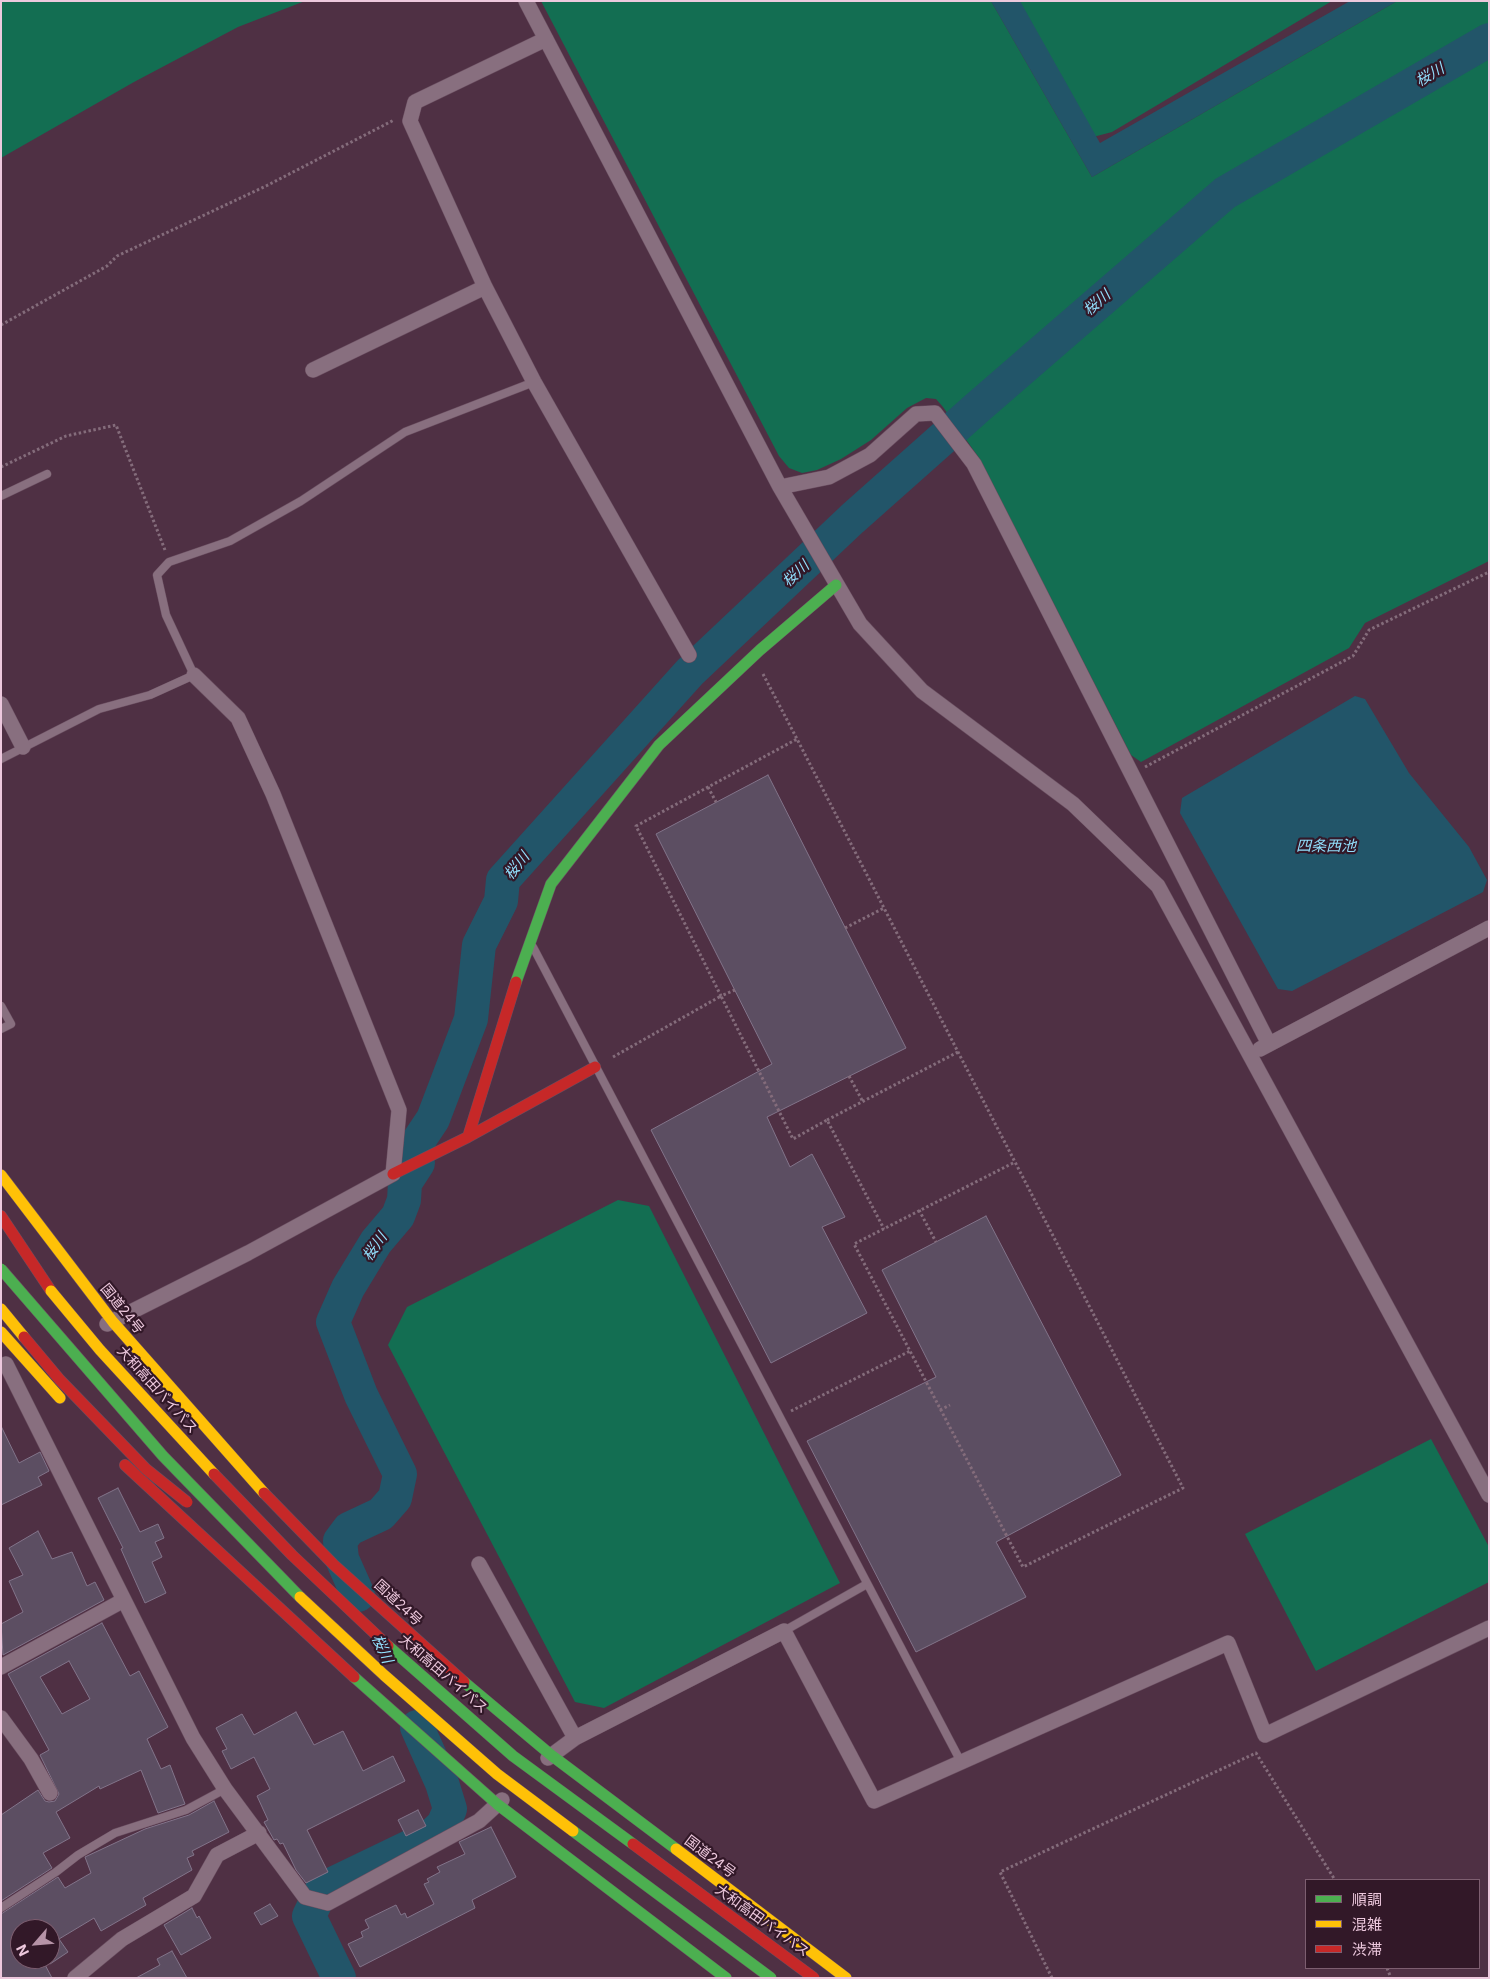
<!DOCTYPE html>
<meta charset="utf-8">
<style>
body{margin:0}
#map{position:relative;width:1490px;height:1979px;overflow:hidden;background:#4f3044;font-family:Inter,"Noto Sans JP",sans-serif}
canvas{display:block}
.frame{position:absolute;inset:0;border:2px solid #edc8dd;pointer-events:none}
.legend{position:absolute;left:1305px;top:1879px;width:175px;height:90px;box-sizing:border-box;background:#321828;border:1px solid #7d5e70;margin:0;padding:6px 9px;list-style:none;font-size:15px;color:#edc8dd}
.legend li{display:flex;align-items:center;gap:10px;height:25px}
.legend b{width:25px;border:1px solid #7d5e70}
.north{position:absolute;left:10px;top:1919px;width:50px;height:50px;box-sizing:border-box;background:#321828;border:1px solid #7d5e70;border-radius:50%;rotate:243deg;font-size:14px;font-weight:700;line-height:20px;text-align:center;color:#edc8dd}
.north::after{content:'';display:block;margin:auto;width:18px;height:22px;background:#b693a7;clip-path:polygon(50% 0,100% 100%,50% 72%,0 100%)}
</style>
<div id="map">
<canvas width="1490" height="1979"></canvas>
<div class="frame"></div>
<ul class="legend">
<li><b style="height:6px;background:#4caf50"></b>順調</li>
<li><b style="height:6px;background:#ffc107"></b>混雑</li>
<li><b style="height:6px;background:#c62828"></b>渋滞</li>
</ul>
<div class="north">N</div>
</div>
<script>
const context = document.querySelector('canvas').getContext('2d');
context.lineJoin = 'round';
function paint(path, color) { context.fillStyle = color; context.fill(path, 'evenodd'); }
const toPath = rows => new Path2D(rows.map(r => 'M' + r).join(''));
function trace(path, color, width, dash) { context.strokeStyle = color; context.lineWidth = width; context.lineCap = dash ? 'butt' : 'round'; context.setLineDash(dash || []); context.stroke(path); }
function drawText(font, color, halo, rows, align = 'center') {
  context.font = font + ' Inter,"Noto Sans JP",sans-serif'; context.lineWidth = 4.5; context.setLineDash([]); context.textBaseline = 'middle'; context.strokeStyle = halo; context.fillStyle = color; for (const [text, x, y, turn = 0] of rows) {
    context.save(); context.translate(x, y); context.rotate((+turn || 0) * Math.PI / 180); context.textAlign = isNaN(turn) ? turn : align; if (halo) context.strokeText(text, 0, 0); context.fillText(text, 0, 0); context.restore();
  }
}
paint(toPath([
 [1,1,305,1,238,27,134,82,1,158],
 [541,1,991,1,1092,177,1397,1,1489,1,1489,561,1365,623,1349,648,1141,762,1131,755,979,458,943,407,936,399,926,398,907,408,871,440,841,459,817,470,802,473,789,468,779,456],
 [1019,1,1332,1,1112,132,1093,137],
 [618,1200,649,1206,840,1583,604,1708,575,1702,388,1345,407,1307],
 [1431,1439,1489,1547,1489,1582,1316,1671,1245,1534]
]), '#136e52');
paint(toPath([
 [991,1,1020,1,1100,143,1350,1,1397,1,1092,177],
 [1355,696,1365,699,1409,773,1469,847,1487,880,1483,892,1292,991,1278,989,1180,813,1182,798]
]), '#225569');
trace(toPath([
 [358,1595,342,1559,340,1541,349,1529,381,1514,395,1498,400,1474,361,1395,333,1322,348,1288,376,1242,398,1216,404,1200,405,1183,418,1163,411,1152,433,1119,471,1019,479,945,501,901,503,880,690,672,852,519,978,407,1225,193,1489,40],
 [339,1978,309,1916,322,1889,430,1837,443,1825,450,1809,442,1783,417,1727]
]), '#225569', 34);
const building = toPath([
 [768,775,906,1048,767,1117,790,1167,812,1154,845,1217,822,1227,867,1313,771,1363,651,1130,772,1064,656,834,768,775],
 [986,1216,1121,1475,996,1542,1026,1597,916,1652,807,1441,936,1377,882,1270,986,1216],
 [1,1426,19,1463,40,1452,49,1471,38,1477,42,1485,1,1505,1,1426],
 [118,1488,140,1532,158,1524,164,1538,155,1542,162,1557,152,1562,166,1593,145,1603,121,1549,123,1548,98,1498,118,1488],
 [38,1531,52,1559,72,1552,87,1586,95,1582,104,1600,3,1655,1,1624,23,1612,9,1581,23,1575,9,1548,38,1531],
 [102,1623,130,1676,139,1671,168,1727,147,1739,161,1769,170,1765,185,1804,158,1813,141,1770,100,1789,99,1786,56,1812,70,1838,43,1853,52,1868,1,1901,1,1815,38,1790,45,1801,49,1802,55,1801,59,1794,40,1755,49,1750,8,1674,102,1623],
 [69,1661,90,1699,62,1714,40,1677,69,1661],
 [296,1712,314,1745,343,1731,363,1771,393,1756,405,1781,307,1830,328,1872,306,1883,296,1870,283,1843,280,1844,277,1839,274,1840,264,1822,268,1820,257,1796,270,1789,254,1757,231,1769,222,1751,227,1749,216,1728,242,1714,254,1735,296,1712],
 [214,1801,229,1832,192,1851,194,1855,187,1858,192,1870,143,1898,146,1905,101,1931,94,1918,59,1939,68,1952,50,1964,50,1929,20,1929,20,1959,42,1959,52,1978,1,1978,1,1914,58,1877,65,1888,91,1873,85,1857,145,1829,189,1815,214,1801],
 [418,1810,426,1826,406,1836,398,1820,418,1810],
 [491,1827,516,1877,472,1900,475,1908,360,1967,348,1944,363,1937,361,1932,369,1928,365,1920,396,1905,401,1915,405,1913,407,1918,434,1904,424,1884,429,1882,427,1879,440,1872,437,1867,465,1854,459,1842,491,1827],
 [270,1904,278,1916,261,1925,254,1913,270,1904],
 [192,1908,197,1918,199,1916,211,1938,181,1955,164,1925,192,1908],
 [172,1951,187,1978,136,1978,160,1965,157,1959,172,1951]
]);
paint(building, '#5c4e62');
trace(building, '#82748a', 1);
const lane = toPath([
 [1,496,47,474],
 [1,759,99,709,150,695,194,675,166,615,157,575,169,562,230,541,301,501,405,432,534,382],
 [533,947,961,1762],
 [1,1006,11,1024,1,1029],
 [784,1631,867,1584],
 [1,1908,56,1872,78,1855,115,1833,186,1810,225,1789]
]);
const street = toPath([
 [526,1,780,487,860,624,922,691,1073,804,1158,886,1489,1495],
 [546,39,415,102,410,121,485,287,534,382,689,655],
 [313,370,485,287],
 [780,487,829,477,870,455,916,414,935,413,974,464,1269,1044],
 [1,704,23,747],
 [1260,1049,1489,928],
 [107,1324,248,1253,393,1174,399,1110,273,794,238,718,194,675],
 [6,1364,193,1738,225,1789,305,1897,328,1903,479,1821,502,1800],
 [479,1564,575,1738,548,1758],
 [1,1667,124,1600],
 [1,1718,31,1759,50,1793],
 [575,1738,784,1631,874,1801,1228,1643,1265,1735,1489,1628],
 [75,1978,122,1939,194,1896,217,1855,259,1833]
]);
const fast = toPath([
 [516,982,551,884,659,745,760,650,836,585],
 [354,1677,497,1804,726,1978],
 [464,1682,551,1755,676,1849]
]);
const slow = toPath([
 [1,1175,113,1322,264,1493],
 [1,1309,24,1337],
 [1,1332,60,1398],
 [676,1849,846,1978]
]);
const jam = toPath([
 [468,1137,595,1067],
 [393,1174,468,1137,516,982],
 [1,1216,51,1291],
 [125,1465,354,1677],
 [264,1493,334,1565,464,1682]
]);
trace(lane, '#6a4e60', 9);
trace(street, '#6a4e60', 16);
trace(fast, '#6a4e60', 12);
trace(slow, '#6a4e60', 12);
trace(jam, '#6a4e60', 12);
trace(toPath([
 [1,325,107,266,117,256,266,186,394,120],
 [1,467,66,436,116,425,165,550],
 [763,674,797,739,884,908,958,1052,1015,1162,1183,1488,1023,1567,854,1244,1015,1162],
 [1145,767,1353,656,1369,630,1489,572],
 [708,787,716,802],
 [845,928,884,908],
 [735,990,721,996,636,826,797,739],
 [613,1057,721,996,793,1139,827,1120,884,1229],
 [849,1076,863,1102],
 [827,1120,958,1052],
 [919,1210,936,1242],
 [940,1410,950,1405],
 [791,1411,910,1351],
 [1387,1968,1391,1978],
 [1052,1978,1000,1872,1256,1753,1335,1880]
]), '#846c7b', 3, [2.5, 2.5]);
trace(lane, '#886f7f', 8);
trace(street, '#886f7f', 15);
trace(fast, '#4caf50', 11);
trace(slow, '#ffc107', 11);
trace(jam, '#c62828', 11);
const fastBridge = toPath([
 [1,1269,163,1456,300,1597],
 [388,1646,513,1756,633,1844],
 [573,1831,771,1978]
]);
const slowBridge = toPath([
 [51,1291,100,1350,214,1474],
 [300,1597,384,1675,497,1774,573,1831]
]);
const jamBridge = toPath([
 [24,1337,60,1380,146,1469,187,1502],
 [214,1474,292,1555,388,1646],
 [633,1844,814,1978]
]);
trace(fastBridge, '#6a4e60', 12, []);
trace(slowBridge, '#6a4e60', 12, []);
trace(jamBridge, '#6a4e60', 12, []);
trace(fastBridge, '#4caf50', 11);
trace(slowBridge, '#ffc107', 11);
trace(jamBridge, '#c62828', 11);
drawText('14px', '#edc8dd', '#321828', [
 ["国道24号",122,1309,51],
 ["大和高田バイパス",157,1390,48],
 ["国道24号",398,1603,43],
 ["大和高田バイパス",443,1674,41],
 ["国道24号",710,1857,37],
 ["大和高田バイパス",762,1921,36]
]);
drawText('italic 15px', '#91defb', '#321828', [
 ["桜川",1430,75,-30],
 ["桜川",1097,303,-41],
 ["桜川",796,574,-43],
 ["四条西池",1326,846],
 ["桜川",517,866,-51],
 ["桜川",375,1247,-55],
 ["桜川",382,1649,66]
]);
</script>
